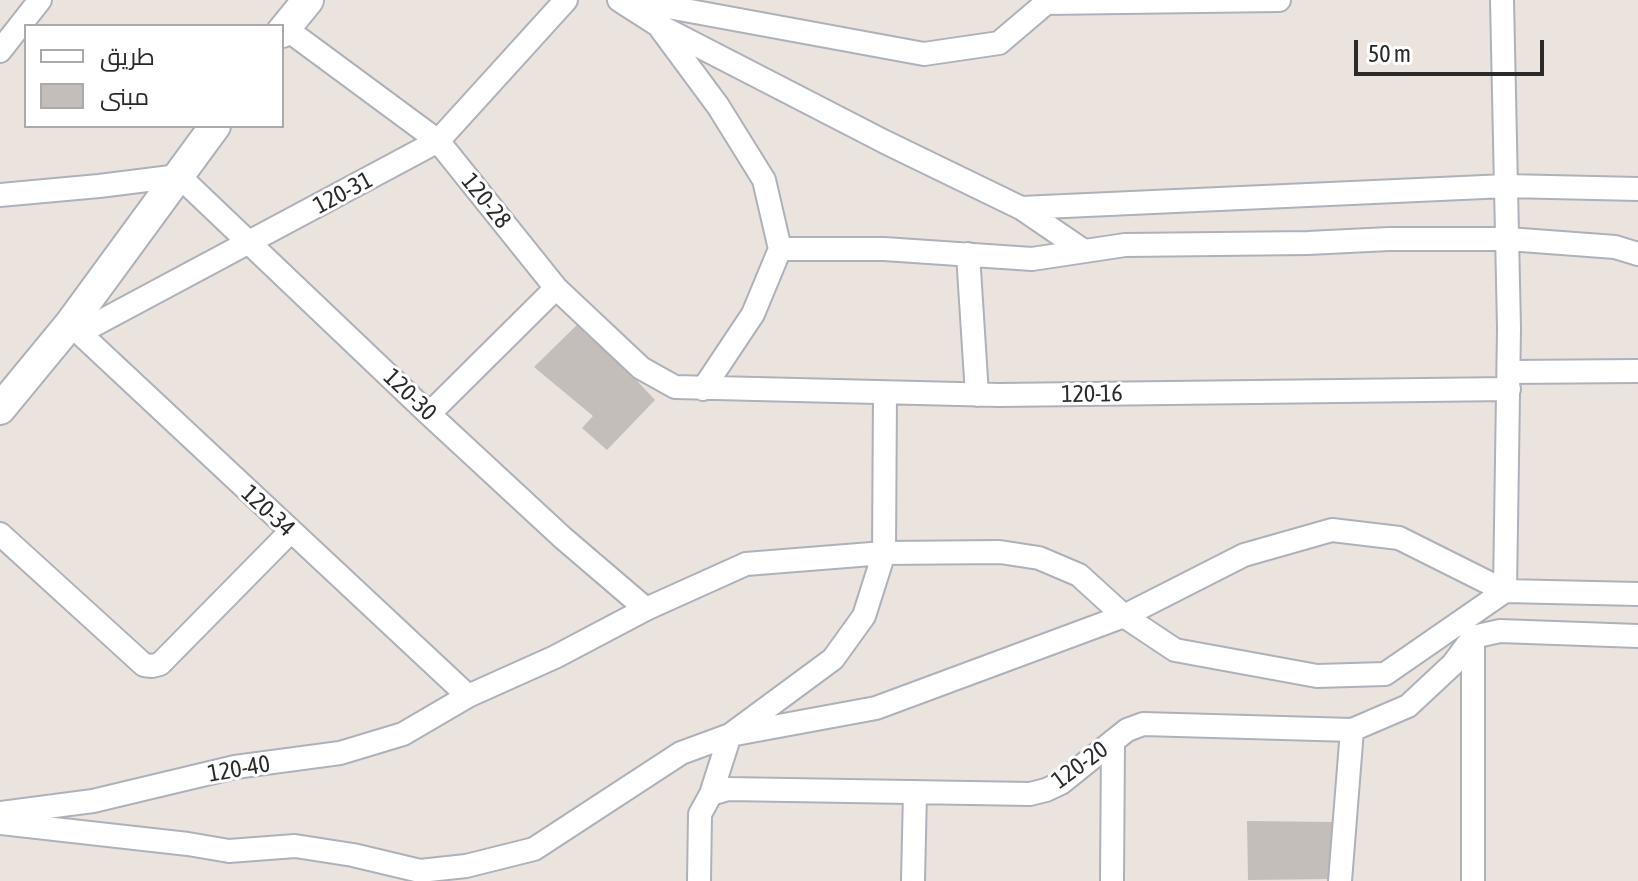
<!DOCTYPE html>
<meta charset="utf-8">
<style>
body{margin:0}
#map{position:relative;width:1638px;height:881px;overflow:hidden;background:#ebe4de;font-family:"Asap Condensed",Cairo,sans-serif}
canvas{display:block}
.legend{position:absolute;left:24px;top:24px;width:260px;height:104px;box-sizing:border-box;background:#fff;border:2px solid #aaa;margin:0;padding:10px 14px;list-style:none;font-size:24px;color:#2a2a2a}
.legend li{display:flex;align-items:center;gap:16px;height:40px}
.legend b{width:40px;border:2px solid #aaa}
.scale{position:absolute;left:1354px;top:40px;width:190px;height:36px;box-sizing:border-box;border:4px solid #2a2a2a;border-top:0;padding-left:10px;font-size:24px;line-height:28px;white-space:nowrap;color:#2a2a2a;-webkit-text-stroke:6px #fff;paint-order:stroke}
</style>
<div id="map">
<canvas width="1638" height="881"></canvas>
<ul class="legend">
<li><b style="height:10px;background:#fff"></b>طريق</li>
<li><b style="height:22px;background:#c3beba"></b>مبنى</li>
</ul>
<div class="scale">50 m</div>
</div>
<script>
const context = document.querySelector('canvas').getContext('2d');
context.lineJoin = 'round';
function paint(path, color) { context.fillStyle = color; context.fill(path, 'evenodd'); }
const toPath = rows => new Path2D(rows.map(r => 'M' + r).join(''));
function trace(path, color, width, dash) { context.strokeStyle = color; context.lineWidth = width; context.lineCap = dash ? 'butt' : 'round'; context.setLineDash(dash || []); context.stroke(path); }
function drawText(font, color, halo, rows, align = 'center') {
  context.font = font + ' "Asap Condensed",sans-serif'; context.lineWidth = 6; context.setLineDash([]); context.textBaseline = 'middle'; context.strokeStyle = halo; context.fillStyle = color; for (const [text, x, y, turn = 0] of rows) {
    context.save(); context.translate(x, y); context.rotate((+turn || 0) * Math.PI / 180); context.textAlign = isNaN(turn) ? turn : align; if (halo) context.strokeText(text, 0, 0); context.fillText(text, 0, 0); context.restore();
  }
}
paint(toPath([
 [581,321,655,400,607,450,582,428,593,416,534,367],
 [1247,821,1332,822,1333,879,1248,880]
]), '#c3beba');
const street = toPath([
 [619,0,658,25,885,142,1021,208,1084,251],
 [630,0,924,54,999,43,1046,3,1043,0],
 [1502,0,1509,328,1505,591],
 [1046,3,1279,0],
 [285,28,438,141,556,288,641,368,675,387,999,395,1509,389],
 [661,29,718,106,764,180,780,249,753,314,703,389],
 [0,51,40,0],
 [0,195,99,186,179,176,429,414,563,538,646,609],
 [1021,208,1506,186,1638,189],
 [780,249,884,249,1032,259,1125,245,1308,243,1389,239,1508,239,1615,247,1638,254],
 [968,254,977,395],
 [70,324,468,696],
 [79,333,438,141,566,0],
 [1509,372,1638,371],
 [429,414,556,288],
 [0,534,144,665,152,666,160,664,290,532],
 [1473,637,1473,881],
 [711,794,730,735,833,659,864,616,884,553,885,393],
 [0,813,93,801,235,767,340,753,403,734,468,696,555,657,646,609,746,564,884,553,1000,552,1039,558,1079,575,1124,616,1175,650,1317,676,1385,674,1505,591],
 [0,823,188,844,229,851,295,846,353,855,420,871,466,866,534,849,681,753,730,735,876,708,1124,616,1244,555,1332,530,1399,538,1505,591,1638,594],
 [699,881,700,814,711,794,728,789,1030,794,1046,790,1061,783,1127,730,1143,724,1352,730,1408,706,1453,664,1473,637,1500,631,1638,636],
 [913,881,915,792],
 [1112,881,1113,741],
 [1340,881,1352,730]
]);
const secondary = toPath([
 [282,32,308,0],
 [0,409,70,324,215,126]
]);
trace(street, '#aeb1b9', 26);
trace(secondary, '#aeb1b9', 34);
trace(street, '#fff', 22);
trace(secondary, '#fff', 30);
drawText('24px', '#2a2a2a', '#fff', [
 ["120-31",343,193,-28],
 ["120-28",486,201,51],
 ["120-16",1092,394,-1],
 ["120-30",410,395,44],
 ["120-34",268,511,43],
 ["120-20",1080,765,-36],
 ["120-40",239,769,-10]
]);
</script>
